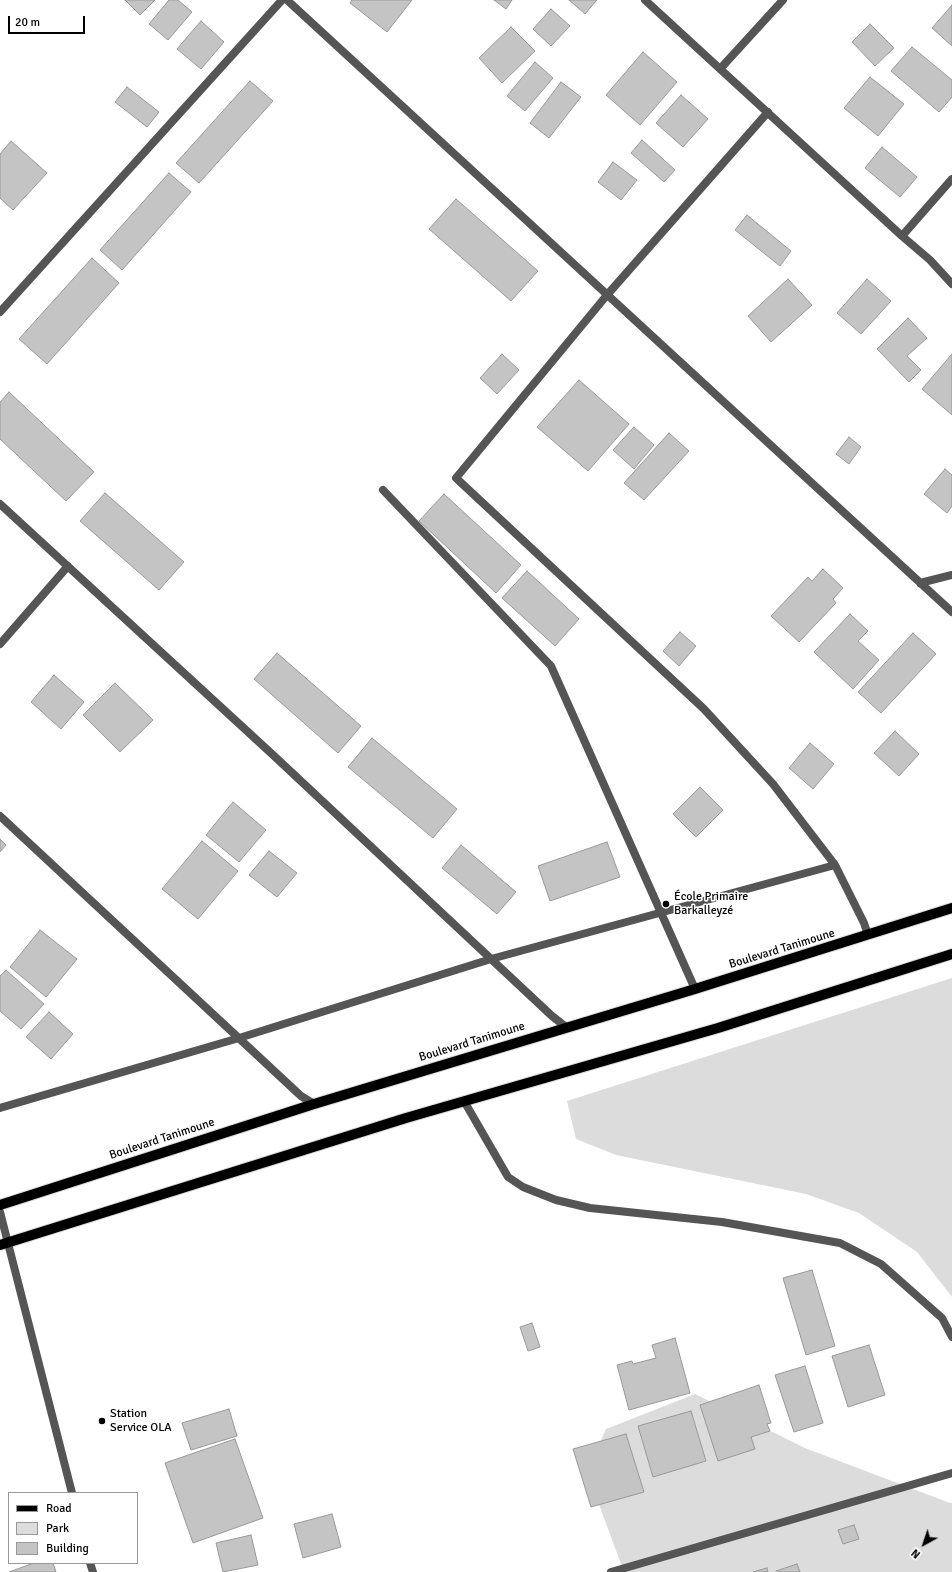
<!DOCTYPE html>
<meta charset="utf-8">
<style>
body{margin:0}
#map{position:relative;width:952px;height:1572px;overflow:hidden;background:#fff;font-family:Signika,sans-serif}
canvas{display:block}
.legend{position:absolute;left:8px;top:1492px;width:130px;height:72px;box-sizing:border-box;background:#fff;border:1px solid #999;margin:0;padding:5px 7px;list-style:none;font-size:12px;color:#000}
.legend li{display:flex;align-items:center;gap:8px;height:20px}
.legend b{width:20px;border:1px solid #999}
.north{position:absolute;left:904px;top:1524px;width:40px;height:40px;-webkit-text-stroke:3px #fff;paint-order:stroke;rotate:220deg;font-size:11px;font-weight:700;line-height:16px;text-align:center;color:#000}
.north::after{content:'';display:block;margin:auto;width:14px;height:18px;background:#000;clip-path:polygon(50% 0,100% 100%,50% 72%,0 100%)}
.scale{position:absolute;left:8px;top:16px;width:77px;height:18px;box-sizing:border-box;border:2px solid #000;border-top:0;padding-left:5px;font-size:12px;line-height:14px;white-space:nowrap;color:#000;-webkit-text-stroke:3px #fff;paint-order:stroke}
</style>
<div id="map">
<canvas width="952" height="1572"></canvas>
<ul class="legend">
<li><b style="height:5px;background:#000"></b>Road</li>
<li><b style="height:11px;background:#dcdcdc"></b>Park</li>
<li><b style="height:11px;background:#c4c4c4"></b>Building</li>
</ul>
<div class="north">N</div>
<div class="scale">20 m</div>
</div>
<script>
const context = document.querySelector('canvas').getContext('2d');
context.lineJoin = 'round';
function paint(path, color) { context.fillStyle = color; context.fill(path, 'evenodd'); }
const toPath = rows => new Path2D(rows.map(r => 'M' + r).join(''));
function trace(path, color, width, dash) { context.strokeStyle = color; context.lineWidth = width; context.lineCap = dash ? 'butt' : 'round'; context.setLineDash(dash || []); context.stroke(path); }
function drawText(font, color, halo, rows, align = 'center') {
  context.font = font + ' Signika,sans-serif'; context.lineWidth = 3; context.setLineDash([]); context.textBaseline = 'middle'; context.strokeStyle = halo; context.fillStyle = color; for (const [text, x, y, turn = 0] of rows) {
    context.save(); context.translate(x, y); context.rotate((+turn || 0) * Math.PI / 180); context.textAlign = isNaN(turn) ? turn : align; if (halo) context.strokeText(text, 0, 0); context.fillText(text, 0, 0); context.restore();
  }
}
paint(toPath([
 [952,978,952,1297,917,1252,859,1213,806,1194,616,1155,576,1139,567,1101],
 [695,1394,805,1448,950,1503,952,1503,952,1572,624,1572,587,1472,606,1429]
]), '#dcdcdc');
const building = toPath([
 [125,0,155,0,140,15,125,0],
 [169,0,178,0,192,12,168,40,149,24,169,0],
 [352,0,412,0,387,32,350,3,352,0],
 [494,0,512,0,506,9,494,0],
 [569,0,597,0,585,14,569,0],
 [952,5,952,46,932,28,952,5],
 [551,9,570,26,551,46,533,29,551,9],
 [201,21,224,42,201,69,177,49,201,21],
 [870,24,894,48,875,66,852,42,870,24],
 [511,27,535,51,502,83,479,58,511,27],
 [912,47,952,80,952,97,939,112,891,71,912,47],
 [643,52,677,82,640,125,606,95,643,52],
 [535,62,553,78,525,111,507,96,535,62],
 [870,77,904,104,878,136,844,108,870,77],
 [250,81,273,101,199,183,176,163,250,81],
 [561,82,581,97,549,138,530,123,561,82],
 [127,87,159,112,147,127,115,102,127,87],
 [681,95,708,119,683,147,656,123,681,95],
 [642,140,675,170,664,182,631,153,642,140],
 [11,141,47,173,13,210,0,198,0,154,11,141],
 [882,147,917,177,900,197,865,168,882,147],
 [613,162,637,180,621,200,598,182,613,162],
 [169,173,191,192,122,270,100,250,169,173],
 [456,199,538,271,511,301,429,229,456,199],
 [747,215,791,251,780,266,735,230,747,215],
 [92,258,119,283,47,364,19,339,92,258],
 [788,279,812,305,771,342,748,316,788,279],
 [867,279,891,301,861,334,837,313,867,279],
 [908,318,927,338,907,356,921,370,909,382,877,349,908,318],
 [502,354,519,370,497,394,480,378,502,354],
 [952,354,952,415,922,389,952,354],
 [579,380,629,424,588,471,537,427,579,380],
 [9,392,94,472,66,501,0,439,0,402,9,392],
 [634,427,654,445,634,469,613,450,634,427],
 [669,433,689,451,644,500,624,483,669,433],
 [849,437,861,447,849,464,836,454,849,437],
 [945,469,952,475,952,506,947,513,924,494,945,469],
 [105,493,184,562,159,590,80,521,105,493],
 [444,494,521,565,496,593,419,521,444,494],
 [823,569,843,588,833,599,836,603,799,642,771,616,808,577,812,581,823,569],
 [527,571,579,619,555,646,502,598,527,571],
 [850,614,868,631,858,641,879,660,853,689,814,652,850,614],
 [680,632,696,646,679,666,663,651,680,632],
 [913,633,936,654,881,713,858,692,913,633],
 [277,653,361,726,338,753,254,679,277,653],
 [54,675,84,702,61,729,31,702,54,675],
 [115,683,153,720,120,752,83,715,115,683],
 [895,731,919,754,899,776,874,753,895,731],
 [372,738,457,809,433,838,348,767,372,738],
 [810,743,834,764,813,789,789,768,810,743],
 [700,787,723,810,696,837,673,814,700,787],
 [233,802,266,830,239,862,206,835,233,802],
 [0,839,6,845,0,852,0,839],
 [202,841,238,871,198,919,162,889,202,841],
 [607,842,620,877,550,901,538,866,607,842],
 [461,845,516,892,497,914,442,868,461,845],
 [269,851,297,873,277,897,249,875,269,851],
 [40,930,77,959,46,997,10,967,40,930],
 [6,970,44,1004,21,1029,0,1011,0,976,6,970],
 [49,1012,73,1034,51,1059,26,1037,49,1012],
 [812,1270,835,1346,806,1355,783,1278,812,1270],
 [532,1323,540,1347,528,1351,520,1327,532,1323],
 [675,1338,690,1393,629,1410,617,1365,632,1361,633,1364,656,1358,652,1345,675,1338],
 [869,1345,885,1395,848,1407,832,1356,869,1345],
 [805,1366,823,1423,794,1432,775,1375,805,1366],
 [759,1385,771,1423,767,1424,770,1431,751,1437,755,1449,718,1461,700,1405,759,1385],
 [229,1409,237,1436,191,1450,182,1423,229,1409],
 [691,1411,706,1461,653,1477,638,1426,691,1411],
 [626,1434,644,1492,591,1507,573,1449,626,1434],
 [235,1439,263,1518,193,1543,165,1463,235,1439],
 [332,1514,341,1547,303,1558,294,1524,332,1514],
 [854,1525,859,1539,843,1544,838,1530,854,1525],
 [251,1535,258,1565,223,1572,216,1543,251,1535],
 [34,1563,53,1563,56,1572,9,1572,34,1563],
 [797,1564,800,1572,776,1572,776,1571,797,1564],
 [767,1568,768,1572,753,1572,767,1568]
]);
paint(building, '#c4c4c4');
trace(building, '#999', 1);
const primary = toPath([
 [0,1205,314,1104,695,989,952,908],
 [0,1245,406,1118,718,1028,952,954]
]);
trace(primary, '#dbdbdb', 12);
trace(toPath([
 [383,490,551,666,695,989]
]), '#555', 8);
trace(toPath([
 [287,0,952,612],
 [645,0,902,236,930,260,952,284],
 [720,69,783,0],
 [768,112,607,295,456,478,704,709,773,784,835,865,864,923,868,935],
 [902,236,952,179],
 [0,312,282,0],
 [0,504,272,754,552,1016,566,1027],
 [920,583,952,575],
 [0,644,68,566],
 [0,816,301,1096,314,1104],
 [464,1101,508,1177,523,1187,556,1200,590,1208,722,1222,840,1243,881,1264,942,1318,952,1337],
 [0,1108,239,1038,491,959,835,865],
 [0,1212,72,1493],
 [90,1563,93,1572],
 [611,1572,952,1473]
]), '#555', 8);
trace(primary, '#000', 10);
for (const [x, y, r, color] of [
 [666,904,4,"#000"],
 [102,1421,4,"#000"]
]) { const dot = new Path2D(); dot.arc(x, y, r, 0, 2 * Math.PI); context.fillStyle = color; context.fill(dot); trace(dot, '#fff', 1.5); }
drawText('12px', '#000', '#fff', [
 ["École Primaire",674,897],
 ["Barkalleyzé",674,911],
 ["Station",110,1414],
 ["Service OLA",110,1428]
], 'left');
drawText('12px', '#000', '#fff', [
 ["Boulevard Tanimoune",782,949,-17],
 ["Boulevard Tanimoune",472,1042,-17],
 ["Boulevard Tanimoune",162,1139,-18]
]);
</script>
